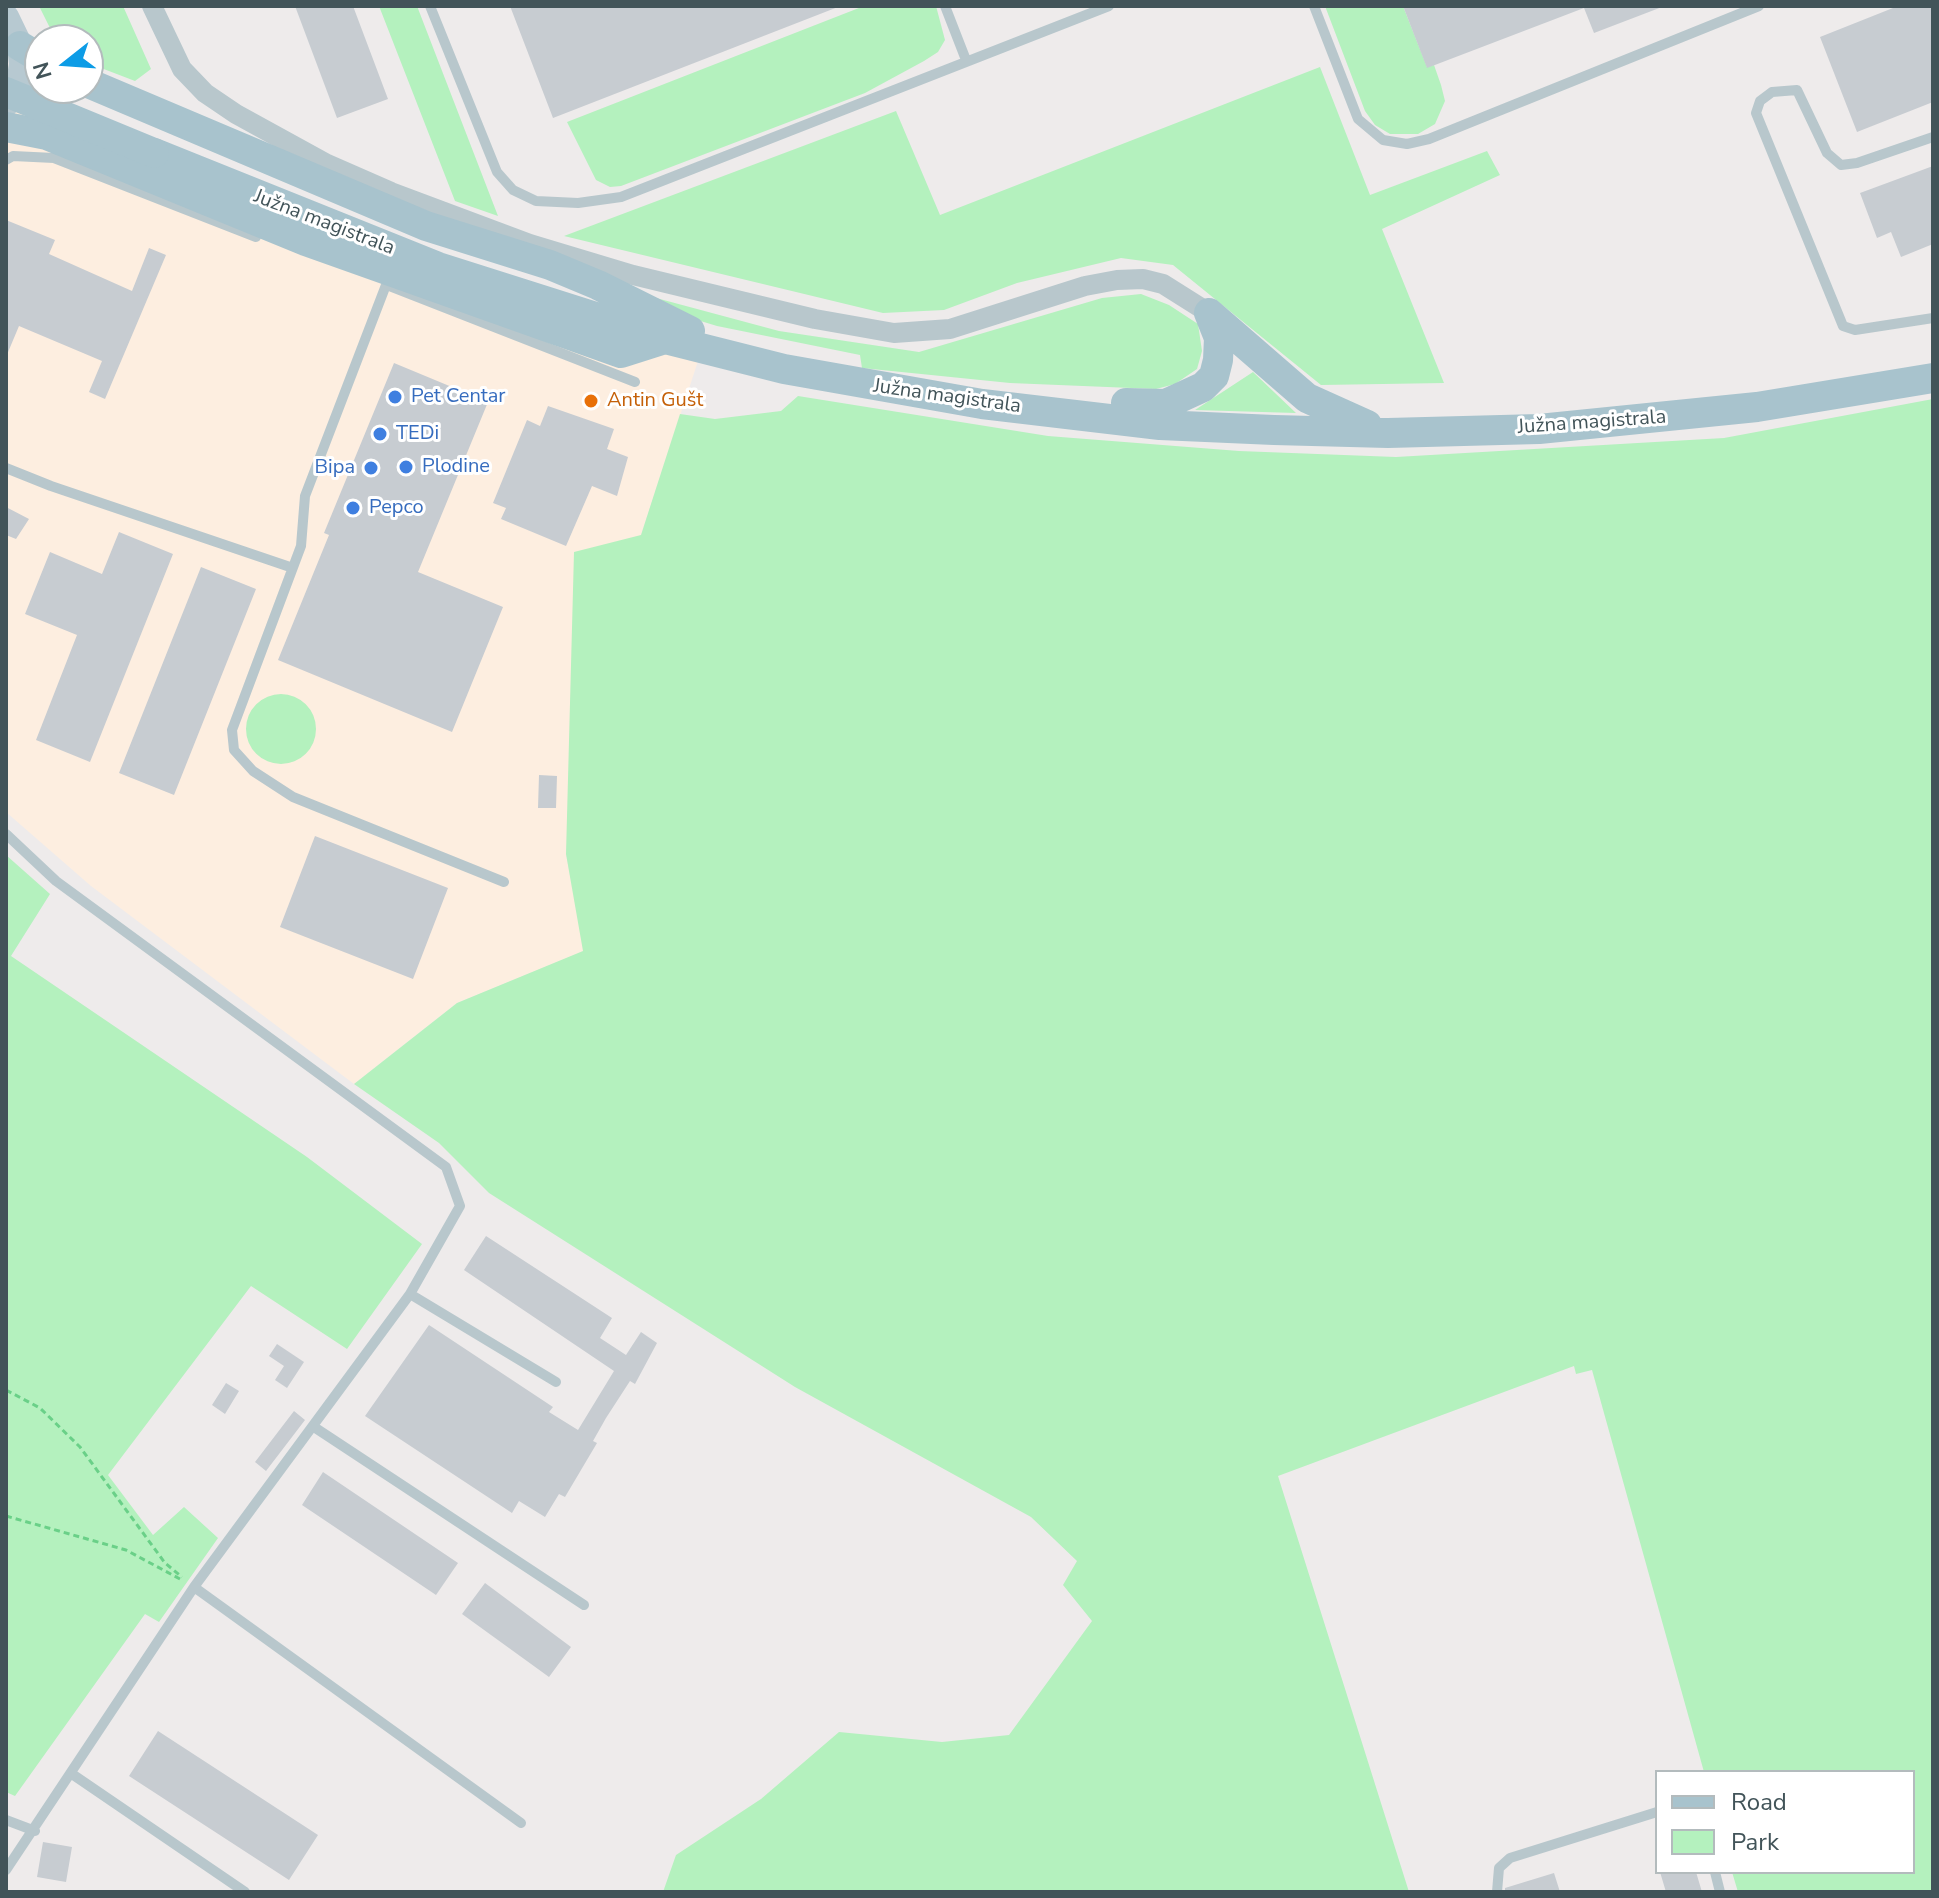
<!DOCTYPE html>
<meta charset="utf-8">
<style>
body{margin:0}
#map{position:relative;width:1939px;height:1898px;overflow:hidden;background:#eeebeb;font-family:"Nunito Sans",sans-serif}
canvas{display:block}
.frame{position:absolute;inset:0;border:8px solid #425459;pointer-events:none}
.legend{position:absolute;left:1655px;top:1770px;width:260px;height:104px;box-sizing:border-box;background:#fff;border:2px solid #b3bbbd;margin:0;padding:10px 14px;list-style:none;font-size:24px;color:#425459}
.legend li{display:flex;align-items:center;gap:16px;height:40px}
.legend b{width:40px;border:2px solid #b3bbbd}
.north{position:absolute;left:24px;top:24px;width:80px;height:80px;box-sizing:border-box;background:#fff;border:2px solid #b3bbbd;border-radius:50%;rotate:253deg;font-size:22px;font-weight:700;line-height:32px;text-align:center;color:#425459}
.north::after{content:'';display:block;margin:auto;width:28px;height:36px;background:#0d9ce6;clip-path:polygon(50% 0,100% 100%,50% 72%,0 100%)}
</style>
<div id="map">
<canvas width="1939" height="1898"></canvas>
<div class="frame"></div>
<ul class="legend">
<li><b style="height:10px;background:#a8c3cd"></b>Road</li>
<li><b style="height:22px;background:#b4f1be"></b>Park</li>
</ul>
<div class="north">N</div>
</div>
<script>
const context = document.querySelector('canvas').getContext('2d');
context.lineJoin = 'round';
function paint(path, color) { context.fillStyle = color; context.fill(path, 'evenodd'); }
const toPath = rows => new Path2D(rows.map(r => 'M' + r).join(''));
function trace(path, color, width, dash) { context.strokeStyle = color; context.lineWidth = width; context.lineCap = dash ? 'butt' : 'round'; context.setLineDash(dash || []); context.stroke(path); }
function drawText(font, color, halo, rows, align = 'center') {
  context.font = font + ' "Nunito Sans",sans-serif'; context.lineWidth = 6; context.setLineDash([]); context.textBaseline = 'middle'; context.strokeStyle = halo; context.fillStyle = color; for (const [text, x, y, turn = 0] of rows) {
    context.save(); context.translate(x, y); context.rotate((+turn || 0) * Math.PI / 180); context.textAlign = isNaN(turn) ? turn : align; if (halo) context.strokeText(text, 0, 0); context.fillText(text, 0, 0); context.restore();
  }
}
paint(toPath([
 [6,107,699,358,641,535,566,854,584,951,457,1003,354,1084,91,886,6,812]
]), '#fdeee0');
paint(toPath([
 [39,6,123,6,151,69,135,81,88,63,88,40,56,40],
 [379,6,417,6,498,216,455,201],
 [864,6,936,6,945,40,938,52,924,61,865,93,621,186,610,187,596,180,567,122],
 [1325,6,1403,6,1427,67,1434,65,1441,85,1445,101,1435,124,1418,134,1390,134,1375,125,1365,111],
 [1320,67,1370,195,1487,151,1500,175,1382,229,1444,383,1321,385,1173,265,1121,258,1017,283,944,310,883,313,564,236,896,111,940,215],
 [604,284,779,331,919,352,1102,298,1141,294,1169,305,1198,324,1202,351,1197,369,1175,384,1156,389,1010,383,862,368,860,355,717,326,638,302],
 [1253,372,1296,413,1195,410],
 [798,396,1048,436,1239,451,1396,457,1724,438,1933,399,1933,1892,1738,1892,1732,1872,1913,1872,1913,1772,1704,1772,1592,1370,1576,1374,1574,1366,1278,1476,1409,1892,663,1892,676,1855,761,1799,839,1732,942,1742,1009,1735,1092,1621,1063,1585,1077,1561,1031,1517,795,1387,489,1193,439,1143,354,1084,457,1003,583,951,566,854,574,552,641,535,680,414,715,419,781,411],
 '246 729a35 35 0 1 1 70 0a35 35 0 1 1-70 0Z',
 [6,855,50,894,11,956,307,1157,422,1244,347,1349,251,1286,108,1475,153,1535,184,1507,218,1538,159,1622,145,1614,15,1796,6,1792]
]), '#b4f1be');
paint(toPath([
 [295,6,353,6,388,99,337,118],
 [510,6,838,6,838,7,553,118],
 [1403,6,1661,6,1662,7,1594,33,1584,8,1427,68],
 [1898,6,1933,6,1933,102,1857,132,1820,37],
 [1933,166,1933,244,1901,257,1891,232,1877,238,1860,193],
 [6,220,55,240,49,254,132,291,149,248,166,255,105,399,89,392,102,361,19,326,6,357],
 [394,363,488,402,418,572,503,607,452,732,278,660,329,535,324,533],
 [548,406,614,429,607,449,628,457,617,496,592,486,566,546,501,519,506,508,493,503,527,420,540,426],
 [6,507,29,519,16,539,6,535],
 [119,532,173,554,90,762,36,740,77,635,25,614,50,552,102,574],
 [201,567,256,589,174,795,119,773],
 [539,775,557,776,556,808,538,808],
 [315,836,448,888,413,979,280,927],
 [486,1236,612,1318,600,1338,626,1355,641,1332,657,1343,635,1384,630,1381,606,1418,593,1441,597,1443,565,1497,559,1494,545,1517,519,1501,512,1513,365,1416,429,1325,553,1407,549,1412,578,1430,614,1371,464,1270],
 [277,1344,304,1362,287,1388,275,1380,284,1366,269,1356],
 [226,1383,239,1391,225,1414,212,1405],
 [294,1411,305,1420,266,1471,255,1462],
 [323,1472,458,1563,436,1595,302,1505],
 [485,1583,571,1647,549,1677,462,1614],
 [158,1731,318,1835,289,1880,129,1776],
 [43,1842,72,1847,66,1882,37,1877],
 [1660,1872,1696,1872,1702,1892,1666,1892],
 [1554,1873,1560,1892,1505,1892,1505,1888]
]), '#c7ccd1');
trace(toPath([
 [6,1390,40,1408,80,1447,165,1563,182,1577],
 [6,1516,126,1550,180,1579]
]), '#6ad088', 3, [6, 4]);
trace(toPath([
 [430,6,497,172,513,190,536,201,578,203,621,197,1109,6],
 [945,6,966,60],
 [1314,6,1358,119,1383,140,1407,144,1429,139,1759,6],
 [1933,137,1857,163,1841,165,1827,153,1797,90,1772,92,1760,101,1756,113,1843,326,1855,330,1933,318],
 [6,160,13,156,54,158,256,237],
 [386,285,305,496,301,546,232,730,234,750,253,771,293,797,504,882],
 [387,285,635,382],
 [6,468,51,486,290,567],
 [6,834,56,881,446,1167,460,1206,410,1294,194,1587,6,1870],
 [410,1294,556,1382],
 [314,1427,584,1605],
 [194,1587,521,1823],
 [72,1774,245,1892],
 [6,1820,35,1831],
 [1715,1872,1720,1892],
 [1497,1892,1499,1868,1510,1858,1657,1812]
]), '#b8c7cc', 10);
trace(toPath([
 [152,6,182,69,205,93,236,114,327,164,391,192,530,244,633,275,815,319,894,333,950,329,1085,286,1117,280,1143,279,1163,284,1209,313]
]), '#b8c7cc', 20);
trace(toPath([
 [6,17,20,46,22,64,19,83,6,104]
]), '#b7c9d1', 26);
trace(toPath([
 [20,46,40,58],
 [88,83,426,226,550,265,598,285,690,331],
 [6,127,47,135,306,241,621,353,665,339],
 [154,153,438,267,665,339,784,369,982,404,1160,425,1274,430,1388,433,1539,429,1757,407,1933,378],
 [1209,313,1307,398,1367,425],
 [1126,403,1166,404,1203,387,1214,376,1218,360,1219,338,1209,313]
]), '#a8c3cd', 30);
trace(toPath([
 [6,92,154,153]
]), '#a8c3cd', 30);
for (const [x, y, r, color] of [
 [395,397,8,"#3f7fe0"],
 [591,401,8,"#e8710a"],
 [380,434,8,"#3f7fe0"],
 [406,467,8,"#3f7fe0"],
 [371,468,8,"#3f7fe0"],
 [353,508,8,"#3f7fe0"]
]) { const dot = new Path2D(); dot.arc(x, y, r, 0, 2 * Math.PI); context.fillStyle = color; context.fill(dot); trace(dot, '#fff', 3); }
drawText('20px', '#425459', '#fff', [
 ["Južna magistrala",324,223,21],
 ["Južna magistrala",947,397,8],
 ["Južna magistrala",1592,423,-4]
]);
drawText('20px', '#366cbe', '#fff', [
 ["Pet Centar",411,397],
 ["TEDi",396,434],
 ["Plodine",422,467],
 ["Bipa",355,468,"right"],
 ["Pepco",369,508]
], 'left');
drawText('20px', '#c56008', '#fff', [
 ["Antin Gušt",607,401]
], 'left');
</script>
